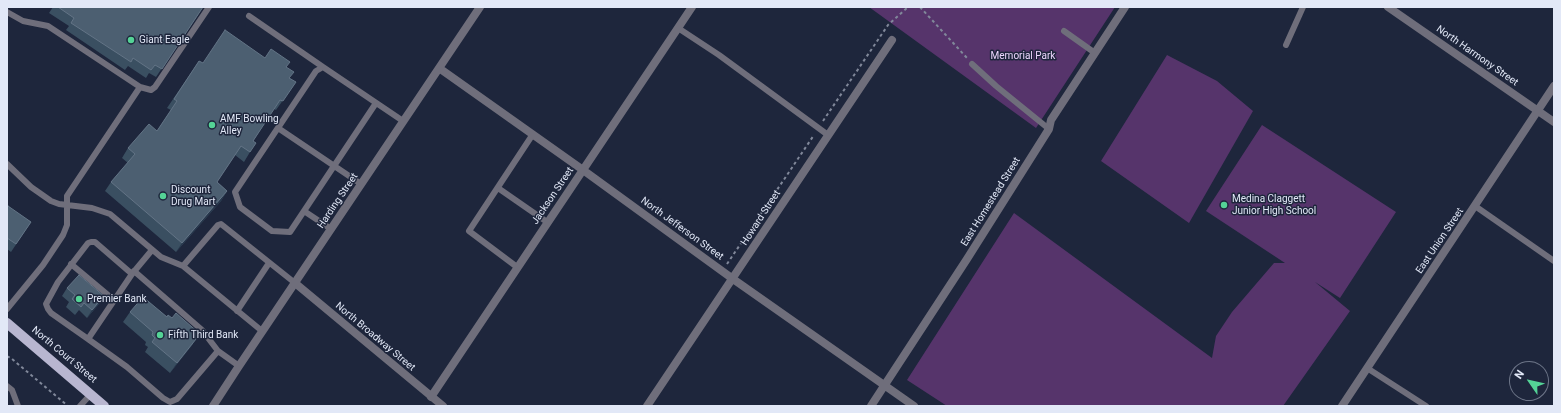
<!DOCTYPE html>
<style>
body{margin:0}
#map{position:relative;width:1561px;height:413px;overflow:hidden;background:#1e263c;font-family:Roboto,sans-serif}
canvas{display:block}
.frame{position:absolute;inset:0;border:8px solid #e2e8f7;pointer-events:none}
.north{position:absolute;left:1509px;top:361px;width:40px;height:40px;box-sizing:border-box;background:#1e263c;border:1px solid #6c7487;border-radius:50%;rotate:304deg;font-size:11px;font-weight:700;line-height:16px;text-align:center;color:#e2e8f7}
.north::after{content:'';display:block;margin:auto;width:14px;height:18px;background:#54d396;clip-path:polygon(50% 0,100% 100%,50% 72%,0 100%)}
</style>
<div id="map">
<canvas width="1561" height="413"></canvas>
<div class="frame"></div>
<div class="north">N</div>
</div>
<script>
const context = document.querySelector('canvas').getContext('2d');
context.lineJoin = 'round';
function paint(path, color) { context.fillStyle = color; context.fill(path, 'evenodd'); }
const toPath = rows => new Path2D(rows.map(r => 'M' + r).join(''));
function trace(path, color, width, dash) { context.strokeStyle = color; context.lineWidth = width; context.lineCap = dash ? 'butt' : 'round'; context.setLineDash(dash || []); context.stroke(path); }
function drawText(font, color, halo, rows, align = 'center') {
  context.font = font + ' Roboto,sans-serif'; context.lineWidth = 3; context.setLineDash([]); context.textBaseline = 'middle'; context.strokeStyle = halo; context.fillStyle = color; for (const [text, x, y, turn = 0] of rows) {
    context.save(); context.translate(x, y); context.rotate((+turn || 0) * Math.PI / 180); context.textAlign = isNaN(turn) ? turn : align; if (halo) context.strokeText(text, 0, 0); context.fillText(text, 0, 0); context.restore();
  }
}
paint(toPath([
 [869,7,1115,7,1036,128],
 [1167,55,1217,81,1253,111,1189,223,1101,161],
 [1262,125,1396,212,1340,298,1315,282,1350,311,1283,406,947,406,907,380,1014,213,1212,358,1216,336,1232,312,1274,263,1285,263,1206,211]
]), '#56346b');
trace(toPath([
 [920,7,967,58],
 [823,121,888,25,908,7],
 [727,264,814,135],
 [7,356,12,359,68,406]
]), '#81889a', 2, [3, 3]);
trace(toPath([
 [7,12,23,21,48,26,140,87],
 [249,16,323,67],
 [678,28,719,55,828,135],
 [1064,31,1095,53],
 [1286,45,1303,7],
 [972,64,996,86,1049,129],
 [278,128,361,184],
 [7,164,31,187,51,201,59,204,92,208,110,214,161,257,183,266,262,331],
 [498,188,547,222],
 [1475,206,1554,261],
 [304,211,376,103],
 [331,229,304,211,290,232,272,231,240,207,235,192,316,71,323,67,403,121],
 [152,250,132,274,88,339,127,367,163,398,170,402,177,399,218,351,239,366],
 [71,264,114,300],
 [183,266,218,225,221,224,295,283],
 [517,267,469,231,533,134],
 [134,271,202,330,218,351],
 [7,309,43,265,63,235,67,225,67,196,140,87,151,90,155,87,209,7],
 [237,311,269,263],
 [88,339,51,313,48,309,46,304,58,282,88,243,91,242,95,242,132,274],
 [1367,368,1426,406],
 [7,386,12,390,18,406],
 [80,406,91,394]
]), '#6f6e7b', 6);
trace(toPath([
 [1388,7,1554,122],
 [439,68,583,170,733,279,914,406],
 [295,283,443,406],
 [431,397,692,7],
 [213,406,239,366,480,7],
 [647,406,892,40],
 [871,406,967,259,1049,129,1051,120,1125,7]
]), '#6f6e7b', 8);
trace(toPath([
 [1342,406,1554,86]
]), '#6f6e7b', 8);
trace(toPath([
 [7,323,104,406]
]), '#b8b6d0', 10);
paint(toPath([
 [52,7,203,7,156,77,149,73,146,78,128,66,125,70,66,30,69,26,49,13,53,7],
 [265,58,286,67,289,78,296,82,276,110,274,109,253,141,250,152,244,162,235,155,217,182,227,191,221,201,176,252,105,191,111,182,128,163,122,158,128,148,157,131,171,110,167,108,199,61,202,63],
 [7,208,31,222,11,252,7,249],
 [67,288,104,296,99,304,87,318,79,310,75,315,66,307,69,302,62,296],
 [130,312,167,317,193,344,170,373,145,352,148,347,145,345,146,342,123,322]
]), '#3a4f61');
paint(toPath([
 [227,191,221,201,176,252,182,243],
 [104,296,99,304,87,318,92,310],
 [200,334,193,344,170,373,177,363]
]), '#27374c');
const building = toPath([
 [58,7,203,7,162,69,155,65,151,70,133,58,131,62,71,23,74,18,58,7],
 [225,30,265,58,271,49,290,62,286,67,294,72,289,78,296,82,283,101,280,100,253,141,256,143,250,152,241,146,217,182,227,191,182,243,111,182,135,154,128,148,149,124,157,131,177,101,174,99,199,61,203,63,225,30],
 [8,206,31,222,16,244,7,238,7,208,8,206],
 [79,275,104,296,92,310,84,303,81,307,72,299,75,295,67,288,79,275],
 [143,297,167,317,168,315,172,318,176,313,200,334,177,363,152,342,155,338,152,335,153,332,130,312,143,297]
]);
paint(building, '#4c5f71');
trace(building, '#637486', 1);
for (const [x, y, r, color] of [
 [131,40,4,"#54d396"],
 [212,125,4,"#54d396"],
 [163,196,4,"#54d396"],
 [1224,205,4,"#54d396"],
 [79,299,4,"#54d396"],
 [160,335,4,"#54d396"]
]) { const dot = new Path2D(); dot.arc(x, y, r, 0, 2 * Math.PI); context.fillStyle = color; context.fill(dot); trace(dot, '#1e263c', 1.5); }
drawText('10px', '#e2e8f7', '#1e263c', [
 ["Giant Eagle",139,40],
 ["AMF Bowling",220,119],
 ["Alley",220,131],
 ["Discount",171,190],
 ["Drug Mart",171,202],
 ["Medina Claggett",1232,199],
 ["Junior High School",1232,211],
 ["Premier Bank",87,299],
 ["Fifth Third Bank",168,335]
], 'left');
drawText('10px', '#ecd5fc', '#1e263c', [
 ["Memorial Park",1023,56]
]);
drawText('10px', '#e2e8f7', '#1e263c', [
 ["North Harmony Street",1477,56,35],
 ["Jackson Street",553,196,-56],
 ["Harding Street",338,201,-56],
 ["East Homestead Street",991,202,-58],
 ["Howard Street",761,218,-57],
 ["North Jefferson Street",682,229,36],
 ["East Union Street",1440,241,-56],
 ["North Broadway Street",375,337,40],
 ["North Court Street",64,355,40]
]);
</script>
